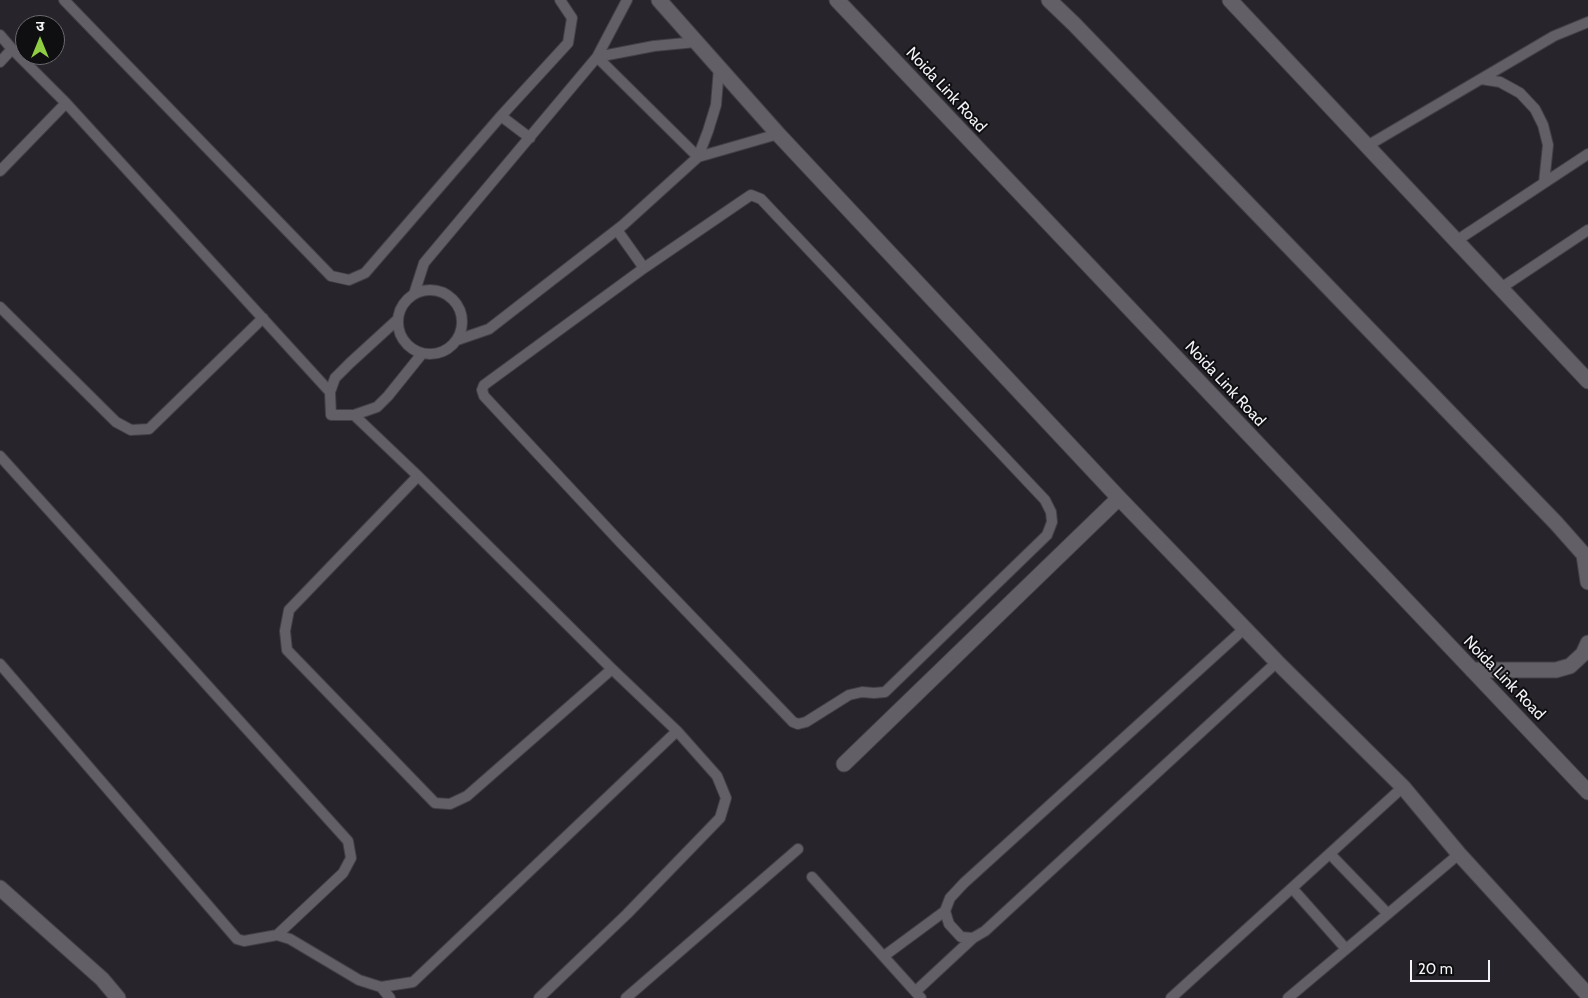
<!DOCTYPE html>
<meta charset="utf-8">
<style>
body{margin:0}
#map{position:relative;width:1588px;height:998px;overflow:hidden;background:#27242b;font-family:Cabin,"Noto Sans Devanagari",sans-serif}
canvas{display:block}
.north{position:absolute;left:15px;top:15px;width:50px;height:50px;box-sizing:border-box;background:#0f0e11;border:1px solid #6a696d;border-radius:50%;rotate:0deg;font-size:14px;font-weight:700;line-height:20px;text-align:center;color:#f3f2f6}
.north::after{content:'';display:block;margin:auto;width:18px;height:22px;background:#8fcd42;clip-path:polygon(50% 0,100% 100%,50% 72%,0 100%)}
.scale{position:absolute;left:1410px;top:960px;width:80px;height:22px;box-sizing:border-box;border:2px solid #f3f2f6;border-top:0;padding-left:6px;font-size:15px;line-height:18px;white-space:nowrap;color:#f3f2f6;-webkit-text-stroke:4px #0f0e11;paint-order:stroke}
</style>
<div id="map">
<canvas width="1588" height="998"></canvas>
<div class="north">उ</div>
<div class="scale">20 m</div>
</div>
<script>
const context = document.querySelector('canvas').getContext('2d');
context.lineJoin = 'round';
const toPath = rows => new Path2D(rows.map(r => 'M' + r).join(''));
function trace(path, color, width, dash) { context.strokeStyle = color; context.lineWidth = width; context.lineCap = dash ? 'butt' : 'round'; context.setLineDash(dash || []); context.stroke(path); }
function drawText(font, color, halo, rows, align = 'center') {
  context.font = font + ' Cabin,sans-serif'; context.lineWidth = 4; context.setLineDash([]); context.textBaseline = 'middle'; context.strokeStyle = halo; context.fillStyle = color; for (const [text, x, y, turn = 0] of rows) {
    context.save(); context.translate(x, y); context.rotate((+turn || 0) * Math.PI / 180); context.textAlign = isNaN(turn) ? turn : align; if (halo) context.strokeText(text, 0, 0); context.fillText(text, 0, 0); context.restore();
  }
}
const lane = toPath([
 [64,0,331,276,349,280,365,273,501,116,568,43,572,18,560,0],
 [0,35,12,49,66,103,330,392],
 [597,57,698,157,708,131,716,105,719,68],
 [597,57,654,46,696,42],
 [0,62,12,49],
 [1481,79,1500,82,1520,93,1535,109,1543,125,1548,145,1544,183],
 [501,116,530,138],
 [1367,146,1554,36,1588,22],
 [0,171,66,103],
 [617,230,644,268,484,385,482,390,484,396,621,543,793,722,798,724,806,722,849,695,862,692,874,693,885,692,1047,535,1052,522,1051,512,1045,500,761,199,751,195,742,201,644,268],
 [1456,241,1588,154],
 [1501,288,1588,230],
 '398 322a32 32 0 1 1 64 0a32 32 0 1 1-64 0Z',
 [414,294,424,263,597,57,627,0],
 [0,307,116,422,131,430,149,429,263,318],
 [397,320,350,363,335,378,330,392,331,415,354,415,377,407,388,396,421,355],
 [457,340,489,329,623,225,698,157,778,134],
 [354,415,418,476,612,669,677,731,717,776,726,798,720,818,627,914,539,998],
 [0,456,348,841,351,858,343,873,277,935],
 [418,476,289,610,285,631,287,650,435,803,450,804,467,796,612,669],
 [1245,628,964,883,950,898,945,911,949,924,961,937,973,938,985,931,1277,662],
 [0,664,237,939,244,941,277,935,290,939,359,980,381,987,413,982,677,731],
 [1330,854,1388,914],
 [812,877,921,998],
 [1292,888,1346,949],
 [884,956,945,911],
 [381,987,390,998],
 [916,991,973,938],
 [626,998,798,849],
 [1171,998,1403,787],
 [1288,998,1459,854]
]);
const street = toPath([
 [659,0,778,134,1119,498,1277,662,1403,787,1459,854,1588,995],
 [844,764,1119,498],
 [0,888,102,979,118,998]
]);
const secondary = toPath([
 [837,0,1588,792],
 [1049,0,1074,24,1556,523,1588,559],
 [1230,0,1588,381],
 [1584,555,1588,582],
 [1472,670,1556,670,1570,666,1583,654,1588,643]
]);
trace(lane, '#423f45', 12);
trace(street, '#423f45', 17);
trace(secondary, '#423f45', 17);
trace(lane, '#625f67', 10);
trace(street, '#625f67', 15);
trace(secondary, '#625f67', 15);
drawText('16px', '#f3f2f6', '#0f0e11', [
 ["Noida Link Road",946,90,47],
 ["Noida Link Road",1225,384,47],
 ["Noida Link Road",1504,678,46]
]);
</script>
